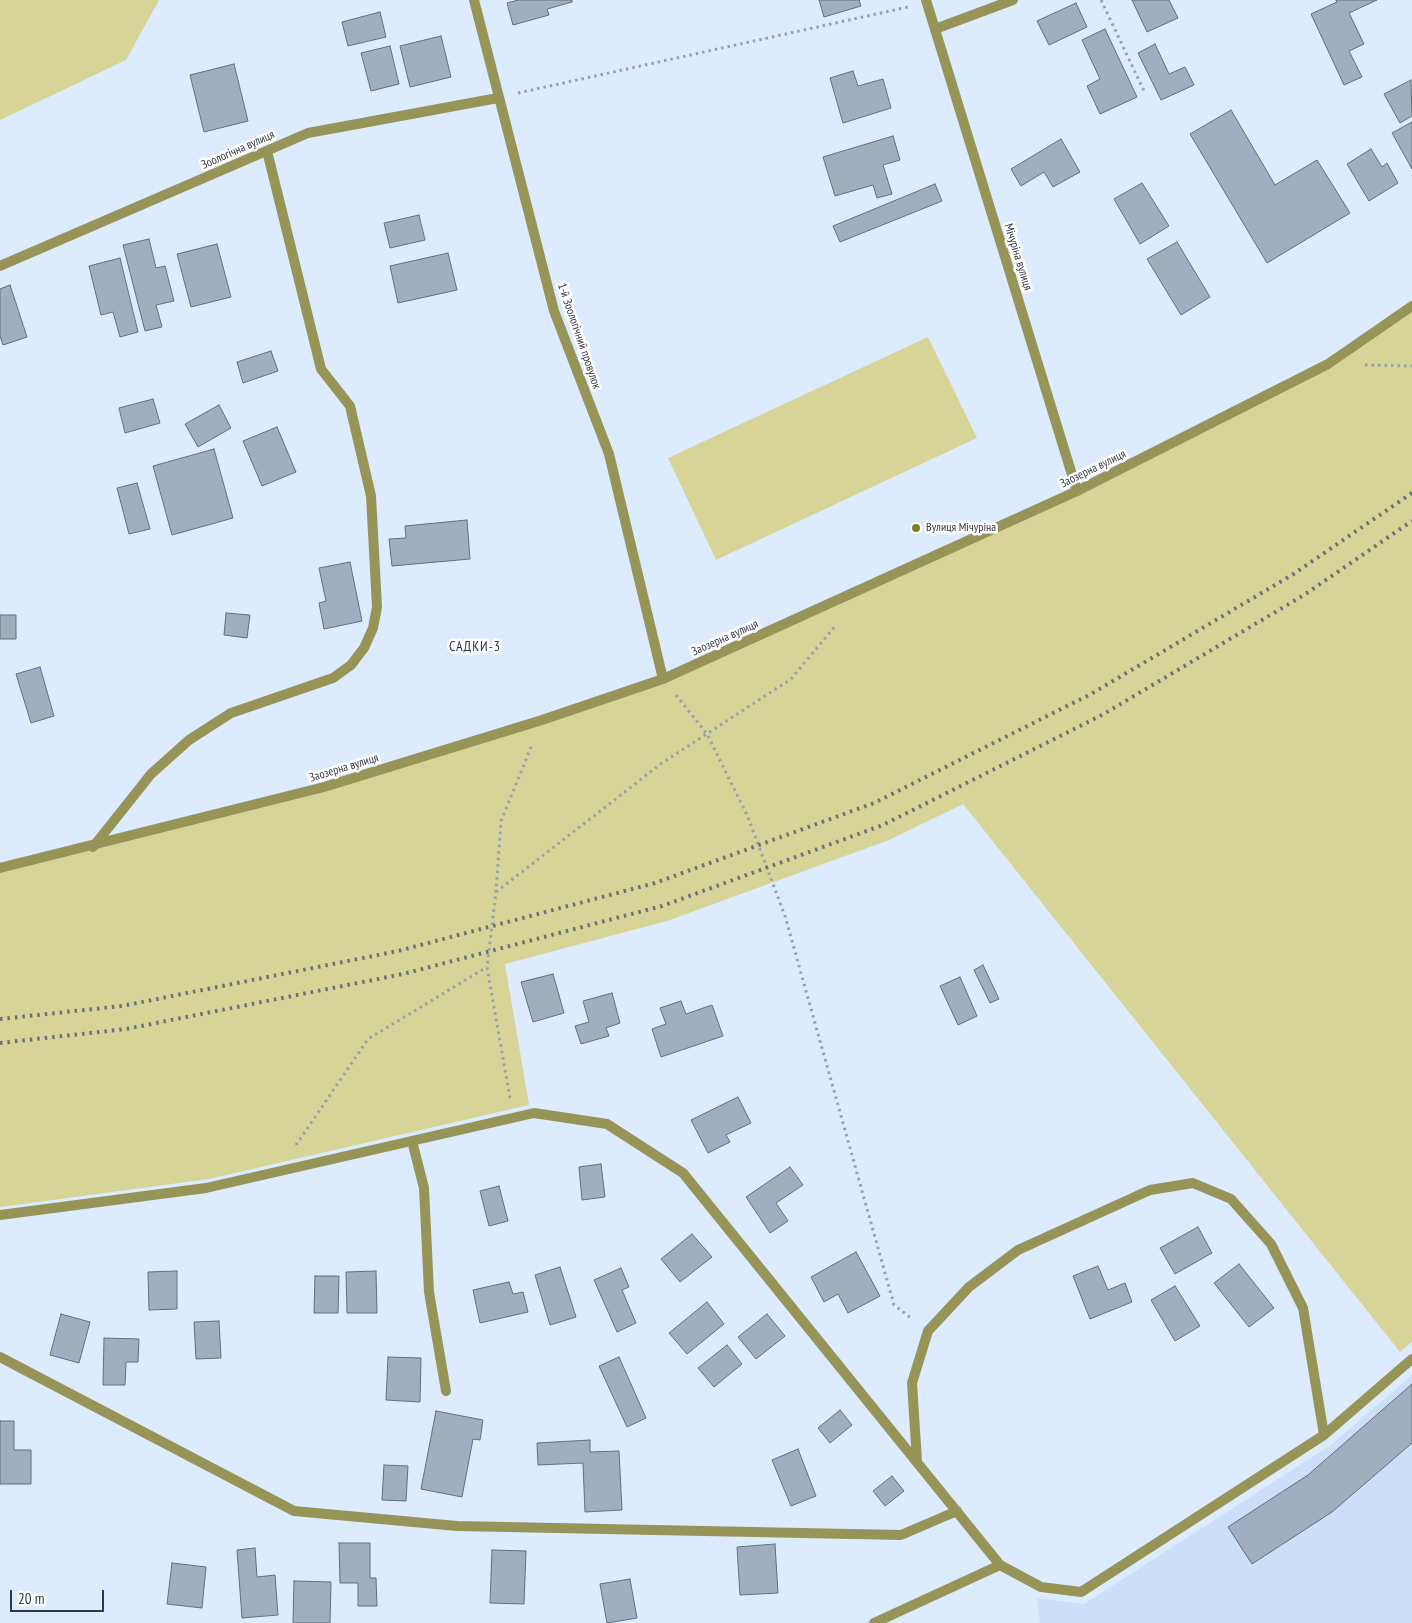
<!DOCTYPE html>
<meta charset="utf-8">
<style>
body{margin:0}
#map{position:relative;width:1412px;height:1623px;overflow:hidden;background:#dcecfe;font-family:"PT Sans Narrow",sans-serif}
canvas{display:block}
.scale{position:absolute;left:10px;top:1590px;width:94px;height:22px;box-sizing:border-box;border:2px solid #343941;border-top:0;padding-left:6px;font-size:15px;line-height:18px;white-space:nowrap;color:#343941;-webkit-text-stroke:4px #fff;paint-order:stroke}
</style>
<div id="map">
<canvas width="1412" height="1623"></canvas>
<div class="scale">20 m</div>
</div>
<script>
const context = document.querySelector('canvas').getContext('2d');
context.lineJoin = 'round';
function paint(path, color) { context.fillStyle = color; context.fill(path, 'evenodd'); }
const toPath = rows => new Path2D(rows.map(r => 'M' + r).join(''));
function trace(path, color, width, dash) { context.strokeStyle = color; context.lineWidth = width; context.lineCap = dash ? 'butt' : 'round'; context.setLineDash(dash || []); context.stroke(path); }
function drawText(font, color, halo, rows, align = 'center') {
  context.font = font + ' "PT Sans Narrow",sans-serif'; context.lineWidth = 5; context.setLineDash([]); context.textBaseline = 'middle'; context.strokeStyle = halo; context.fillStyle = color; for (const [text, x, y, turn = 0] of rows) {
    context.save(); context.translate(x, y); context.rotate((+turn || 0) * Math.PI / 180); context.textAlign = isNaN(turn) ? turn : align; if (halo) context.strokeText(text, 0, 0); context.fillText(text, 0, 0); context.restore();
  }
}
paint(toPath([
 [1412,1375,1412,1623,1040,1623,1037,1598,1084,1604,1331,1445]
]), '#cbdff8');
paint(toPath([
 [0,0,159,0,126,60,0,120],
 [1412,306,1412,1342,1400,1352,963,804,889,840,667,921,505,964,529,1105,209,1179,0,1207,0,868,324,787,663,679,1077,491,1328,364],
 [928,337,977,438,716,560,668,458]
]), '#d6d497');
const building = toPath([
 [518,0,572,0,572,2,547,9,549,15,513,25,507,3,518,0],
 [819,0,859,0,861,6,824,17,819,0],
 [1132,0,1169,0,1178,18,1147,32,1132,0],
 [1336,0,1377,0,1349,13,1364,44,1349,51,1362,77,1344,85,1311,14,1337,2,1336,0],
 [1076,3,1087,27,1049,45,1037,21,1076,3],
 [380,12,386,37,348,46,342,22,380,12],
 [1105,29,1137,97,1100,114,1087,86,1100,79,1082,40,1105,29],
 [441,36,451,77,410,87,400,46,441,36],
 [1155,44,1169,74,1185,67,1194,85,1161,100,1138,53,1155,44],
 [390,46,399,84,371,91,361,53,390,46],
 [234,64,248,121,204,132,190,75,234,64],
 [853,71,858,86,883,79,891,108,843,123,830,78,853,71],
 [1411,80,1412,116,1400,123,1384,94,1411,80],
 [1231,110,1275,185,1317,160,1350,213,1267,263,1190,134,1231,110],
 [1412,122,1412,169,1392,133,1412,122],
 [893,136,900,160,883,165,892,194,877,198,873,185,835,196,823,157,893,136],
 [1061,139,1080,172,1053,187,1044,172,1021,186,1011,169,1061,139],
 [1371,149,1382,167,1387,163,1398,183,1369,201,1347,164,1371,149],
 [1142,183,1169,226,1140,244,1114,199,1142,183],
 [935,184,942,201,840,242,833,226,935,184],
 [419,215,425,240,390,248,384,223,419,215],
 [149,239,156,268,165,266,174,301,156,305,162,327,145,331,123,245,149,239],
 [1177,242,1210,297,1181,315,1147,259,1177,242],
 [217,244,231,297,191,307,177,254,217,244],
 [448,253,457,290,398,303,390,266,448,253],
 [120,258,138,332,120,337,113,312,101,315,89,266,120,258],
 [10,285,27,337,3,345,0,336,0,289,10,285],
 [271,351,278,371,243,383,237,362,271,351],
 [153,399,160,423,125,433,119,408,153,399],
 [219,405,231,428,198,447,185,424,219,405],
 [277,427,296,472,262,486,243,441,277,427],
 [214,449,233,518,172,535,153,466,214,449],
 [137,483,150,529,129,534,117,488,137,483],
 [467,520,470,559,392,566,389,539,406,538,405,526,467,520],
 [350,562,362,621,324,629,319,603,326,601,319,568,350,562],
 [226,613,250,615,247,638,224,635,226,613],
 [0,615,16,615,16,639,0,639,0,615],
 [40,667,54,716,31,723,16,674,40,667],
 [983,965,999,999,990,1003,974,970,983,965],
 [553,974,564,1013,533,1022,521,982,553,974],
 [960,977,977,1016,958,1025,940,986,960,977],
 [612,993,620,1023,606,1028,609,1036,581,1044,575,1026,589,1022,583,1001,612,993],
 [681,1001,686,1014,712,1005,723,1036,661,1057,652,1029,666,1024,660,1008,681,1001],
 [738,1097,751,1123,726,1135,730,1142,708,1153,691,1120,738,1097],
 [601,1164,605,1197,582,1200,579,1167,601,1164],
 [790,1167,803,1185,776,1203,788,1221,770,1233,746,1197,790,1167],
 [499,1186,508,1221,489,1226,480,1191,499,1186],
 [1198,1227,1212,1253,1175,1274,1160,1248,1198,1227],
 [692,1234,712,1257,680,1282,661,1259,692,1234],
 [856,1252,880,1296,848,1313,838,1294,824,1302,811,1277,856,1252],
 [1239,1264,1274,1308,1249,1327,1214,1283,1239,1264],
 [1098,1266,1108,1290,1125,1283,1132,1302,1090,1319,1073,1276,1098,1266],
 [560,1267,576,1317,550,1325,535,1275,560,1267],
 [621,1268,629,1287,622,1290,636,1323,617,1332,594,1280,621,1268],
 [177,1271,177,1309,149,1310,148,1272,177,1271],
 [376,1271,377,1313,347,1313,346,1272,376,1271],
 [315,1276,339,1276,338,1313,314,1313,315,1276],
 [509,1282,513,1294,523,1292,528,1312,480,1323,473,1290,509,1282],
 [1175,1286,1200,1326,1175,1341,1151,1300,1175,1286],
 [707,1302,724,1324,687,1354,669,1333,707,1302],
 [61,1314,90,1322,79,1363,50,1355,61,1314],
 [767,1314,785,1336,756,1359,738,1337,767,1314],
 [219,1321,221,1358,196,1359,194,1322,219,1321],
 [104,1338,139,1339,138,1362,126,1362,125,1385,103,1385,104,1338],
 [727,1345,742,1364,714,1387,698,1368,727,1345],
 [388,1357,421,1358,420,1402,386,1400,388,1357],
 [619,1357,646,1418,627,1427,599,1366,619,1357],
 [1412,1384,1412,1443,1332,1512,1252,1564,1228,1527,1308,1475,1412,1384],
 [840,1410,852,1425,830,1443,818,1428,840,1410],
 [436,1411,483,1420,480,1440,473,1439,462,1497,421,1489,436,1411],
 [0,1421,14,1421,14,1450,31,1450,31,1484,0,1484,0,1421],
 [590,1440,590,1452,619,1451,622,1510,585,1512,583,1463,538,1465,537,1443,590,1440],
 [798,1449,816,1496,791,1506,772,1460,798,1449],
 [384,1465,408,1466,406,1501,382,1500,384,1465],
 [892,1476,904,1491,885,1506,873,1491,892,1476],
 [339,1543,370,1543,370,1578,376,1578,377,1606,358,1606,358,1583,340,1583,339,1543],
 [775,1544,778,1593,740,1595,737,1547,775,1544],
 [255,1548,257,1577,275,1575,278,1615,242,1618,237,1550,255,1548],
 [492,1550,526,1551,524,1604,490,1603,492,1550],
 [172,1563,206,1567,202,1608,167,1604,172,1563],
 [630,1579,637,1618,607,1623,600,1584,630,1579],
 [294,1581,331,1582,330,1623,293,1623,294,1581]
]);
paint(building, '#a0afc0');
trace(building, '#616e7e', 1);
trace(toPath([
 [1101,0,1144,91],
 [518,93,908,7],
 [1365,365,1412,366],
 [676,695,707,734,747,815,785,916,894,1305,911,1318],
 [496,892,662,763,791,679,836,625],
 [510,1098,487,967,496,892,501,821,532,745],
 [296,1145,368,1039,487,967]
]), '#95a0ae', 3, [2.5, 4]);
trace(toPath([
 [412,1141,424,1188,429,1292,446,1391]
]), '#979457', 10);
trace(toPath([
 [474,0,554,311,609,454,663,679],
 [935,29,1013,0],
 [0,266,308,133,498,98],
 [1077,491,1328,364,1412,306],
 [93,847,151,774,189,740,231,713,333,678,351,665,364,648,373,628,377,607,371,496,350,406,321,369,267,151],
 [0,1215,206,1188,534,1113,607,1124,683,1173,1000,1565,1041,1587,1081,1592,1324,1435,1412,1359],
 [0,1357,294,1511,457,1526,901,1535,957,1511],
 [917,1461,912,1383,928,1331,969,1287,1018,1250,1150,1190,1193,1183,1231,1199,1271,1244,1303,1308,1324,1435],
 [874,1623,1000,1565]
]), '#979457', 10);
trace(toPath([
 [0,868,324,787,542,720,663,679,1077,491,926,0]
]), '#979457', 10);
trace(toPath([
 [0,1019,122,1006,398,951,655,883,874,803,1091,694,1292,575,1412,493],
 [0,1043,126,1029,403,974,662,906,883,825,1102,715,1304,595,1412,521]
]), '#69717c', 4, [2.5, 5]);
for (const [x, y, r, color] of [
 [916,528,5,"#827d24"]
]) { const dot = new Path2D(); dot.arc(x, y, r, 0, 2 * Math.PI); context.fillStyle = color; context.fill(dot); trace(dot, '#fff', 2); }
drawText('12px', '#343941', '#fff', [
 ["Зоологічна вулиця",238,150,-24],
 ["Мічуріна вулиця",1018,257,73],
 ["1-й Зоологічний провулок",579,336,71],
 ["Заозерна вулиця",1093,469,-26],
 ["Заозерна вулиця",725,638,-24],
 ["Заозерна вулиця",344,768,-17]
]);
drawText('12px', '#343941', '#fff', [
 ["Вулиця Мічуріна",926,528]
], 'left');
context.letterSpacing = '1px';
drawText('14px', '#2b3644', '#fff', [
 ["САДКИ-3",475,647]
]);
context.letterSpacing = '0px';
</script>
